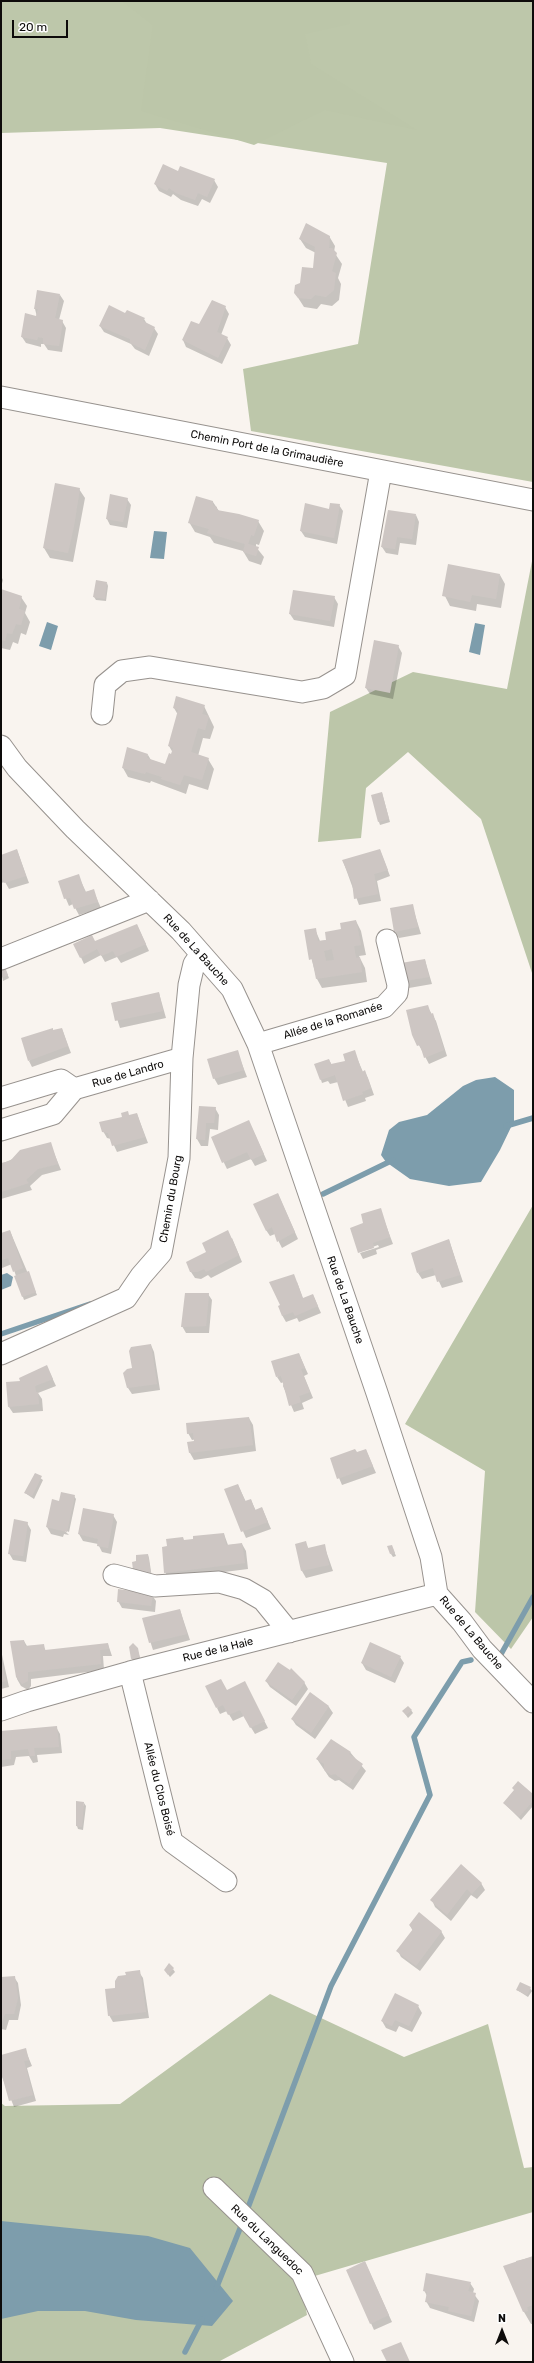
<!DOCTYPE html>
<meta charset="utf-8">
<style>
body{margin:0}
#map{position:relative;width:534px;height:2363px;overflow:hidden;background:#f9f4ef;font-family:Rubik,sans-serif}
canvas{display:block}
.frame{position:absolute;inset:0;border:2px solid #0d0b0a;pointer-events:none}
.north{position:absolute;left:482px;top:2311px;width:40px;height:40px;-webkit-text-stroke:3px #fff;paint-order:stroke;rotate:0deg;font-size:11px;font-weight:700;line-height:16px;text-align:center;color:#0d0b0a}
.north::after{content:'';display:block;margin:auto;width:14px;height:18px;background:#0d0b0a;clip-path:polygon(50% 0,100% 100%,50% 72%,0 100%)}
.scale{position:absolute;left:12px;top:20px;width:56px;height:18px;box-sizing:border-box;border:2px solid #0d0b0a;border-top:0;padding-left:5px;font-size:12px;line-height:14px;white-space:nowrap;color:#0d0b0a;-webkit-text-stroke:3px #fff;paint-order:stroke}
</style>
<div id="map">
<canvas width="534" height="2363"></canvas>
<div class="frame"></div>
<div class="north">N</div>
<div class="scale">20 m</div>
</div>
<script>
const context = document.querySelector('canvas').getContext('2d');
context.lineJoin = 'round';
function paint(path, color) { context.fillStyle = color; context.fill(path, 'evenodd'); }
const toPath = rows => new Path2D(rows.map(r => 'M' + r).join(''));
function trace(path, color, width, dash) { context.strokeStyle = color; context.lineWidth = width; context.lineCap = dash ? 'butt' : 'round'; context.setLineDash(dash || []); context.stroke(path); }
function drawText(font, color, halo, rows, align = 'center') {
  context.font = font + ' Rubik,sans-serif'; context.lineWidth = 3.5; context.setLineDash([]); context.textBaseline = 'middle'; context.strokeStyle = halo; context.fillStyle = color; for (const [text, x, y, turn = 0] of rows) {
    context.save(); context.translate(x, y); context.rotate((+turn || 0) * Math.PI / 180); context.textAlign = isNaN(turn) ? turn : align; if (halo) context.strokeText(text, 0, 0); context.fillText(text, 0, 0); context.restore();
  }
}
paint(toPath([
 [1,1,533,1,533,482,251,431,243,369,358,344,387,163,160,128,1,133]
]), '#bdc7aa');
paint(toPath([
 [122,1,350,1,350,24,305,34,311,64,417,130,325,110,254,145,141,111,153,25],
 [533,556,533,976,481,819,408,752,366,788,361,838,318,842,330,712,413,672,507,689],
 [533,1205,533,1617,511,1649,475,1612,485,1471,405,1424],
 [270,1994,404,2057,488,2024,524,2168,533,2167,533,2212,301,2280,307,2315,218,2362,1,2362,1,2103,5,2106,120,2104]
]), '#bcc6a9');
paint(toPath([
 [154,531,167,532,164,559,150,558],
 [47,622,58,626,51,650,39,646],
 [475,623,485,625,480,655,469,652],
 [495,1077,514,1090,514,1121,500,1150,481,1182,449,1186,410,1179,386,1162,381,1155,389,1130,399,1122,427,1115,463,1086,476,1080],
 [7,1273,13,1277,11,1286,1,1290,1,1275],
 [1,2221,148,2236,190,2248,233,2301,212,2326,136,2320,85,2311,38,2311,1,2319]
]), '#7d9dac');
paint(toPath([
 [178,172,214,180,218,187,210,203,202,199,198,206,181,200,173,194,171,197,159,191,155,184],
 [329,236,335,246,334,252,342,264,338,278,341,284,339,300,332,306,321,304,317,309,304,307,295,293,314,269,316,253,306,248,300,239],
 [60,295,64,301,59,320,62,321,66,328,62,352,48,350,44,344,41,344,41,347,26,343,22,337,37,317,35,309],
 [225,307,229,314,221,335,227,338,231,345,222,364,186,347,183,340],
 [125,315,144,319,147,324,154,328,158,334,149,356,135,349,131,344,104,332,100,326],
 [79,489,85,498,73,562,50,558,44,548],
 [127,499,131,505,127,528,110,525,107,519],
 [213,502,219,511,258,521,264,531,259,545,256,544,256,547,264,557,261,565,249,561,243,551,214,543,210,537,195,532,189,522],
 [339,505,343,511,337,544,305,537,301,531],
 [416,515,419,522,416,545,400,543,398,555,386,553,382,547],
 [500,575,505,584,501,608,477,604,476,611,450,606,445,596],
 [1,576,3,580,1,587],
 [107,583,108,586,106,601,96,600,94,597],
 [1,590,21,597,27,606,25,613,30,622,26,635,21,633,18,644,13,642,10,650,1,648],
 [334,597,338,604,334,627,294,620,290,614],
 [398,646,402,653,393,699,370,694,366,688],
 [204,706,214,727,210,739,203,738,198,756,208,759,214,769,208,790,189,784,186,794,151,781,150,783,128,777,123,768,148,755,151,760,166,765,173,753,169,746,178,715,174,708],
 [382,793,390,822,380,825,379,822],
 [17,850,29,883,9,889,5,882,1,883,1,856],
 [380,850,390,876,377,881,381,901,359,905,343,861],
 [78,875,86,892,93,890,101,908,79,915,73,904,69,906,59,882],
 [412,905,421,934,399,938,395,932],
 [356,921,361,931,366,955,359,956,365,968,367,982,322,988,317,979,306,939,315,929,320,941,327,940],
 [137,925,149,951,121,963,117,957,105,962,101,955,84,964,75,944,95,942],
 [425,960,432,984,409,988,405,981],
 [1,970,6,971,9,978,3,981],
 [159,993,166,1018,120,1028,112,1003],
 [427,1006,436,1021,447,1056,429,1064,413,1034],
 [62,1029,71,1053,32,1067,29,1061,53,1032],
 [237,1051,247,1077,218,1085,214,1078],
 [354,1051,363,1072,365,1072,368,1078,374,1095,365,1098,366,1101,348,1107,338,1082,330,1084,328,1081,322,1083,316,1064,329,1060,332,1065,346,1062],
 [200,1107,215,1108,219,1115,218,1130,210,1129,208,1146,201,1146,197,1139],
 [137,1114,148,1143,117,1152,111,1139,107,1138,103,1131,129,1116],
 [252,1128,267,1161,255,1166,251,1159,227,1169,212,1138],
 [50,1143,61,1170,42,1175,30,1186,32,1190,1,1199,1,1164],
 [278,1194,298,1239,282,1248,275,1234,270,1236,266,1230],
 [380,1209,393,1244,376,1250,377,1254,363,1259,360,1253,379,1247,378,1245,359,1252,365,1223],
 [10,1231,37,1295,24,1300,12,1264,2,1268,1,1265,1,1234],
 [232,1238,242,1262,211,1278,208,1275,201,1279,195,1278,191,1272,208,1253],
 [449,1240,463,1282,442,1288,436,1275,422,1279,418,1273],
 [297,1282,303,1299,313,1295,321,1313,299,1322,297,1318,286,1322,282,1315],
 [208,1294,212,1300,209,1333,186,1333,182,1326],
 [151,1345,154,1352,160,1390,132,1394,128,1388,133,1369],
 [299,1354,308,1374,304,1376,313,1398,302,1403,304,1409,294,1412,283,1386,284,1382,281,1383,277,1377],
 [50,1373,56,1386,38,1393,42,1399,43,1411,13,1413,9,1407,21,1382],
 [249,1418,253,1425,256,1451,194,1460,190,1453,189,1443,197,1441,197,1439,192,1440,188,1433],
 [366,1450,376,1473,342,1485,331,1459],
 [35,1474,43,1480,34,1499,25,1493],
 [238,1485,246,1502,251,1500,256,1511,262,1508,271,1529,246,1538,225,1490],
 [74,1496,76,1499,69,1532,64,1530,69,1535,64,1534,63,1537,51,1534,47,1527,60,1502],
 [113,1515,117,1522,111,1554,102,1552,98,1544,83,1541,79,1534],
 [27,1523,31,1530,26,1562,13,1560,9,1553],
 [224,1534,228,1545,242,1544,246,1551,248,1569,169,1579,165,1572,185,1541],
 [305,1543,309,1549,324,1545,333,1571,306,1578,302,1571,296,1545],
 [393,1549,396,1556,393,1557,391,1554],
 [148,1555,149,1558,152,1578,137,1562],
 [152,1595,156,1601,155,1612,122,1608,118,1601],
 [180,1610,190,1640,153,1650,143,1619],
 [24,1641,27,1646,43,1645,46,1651,108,1644,112,1656,103,1656,104,1670,31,1679,31,1686,28,1690,21,1686,17,1679,12,1642],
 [132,1644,137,1648,141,1661,134,1662,132,1659],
 [1,1650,9,1687,1,1689],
 [400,1657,404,1663,395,1683,366,1670,362,1663],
 [266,1681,304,1682,308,1689,296,1706,270,1687],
 [248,1689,268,1728,255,1734,244,1716,233,1721,227,1711,220,1714,217,1708,227,1691],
 [310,1694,329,1707,333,1713,315,1739,296,1725,292,1719],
 [411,1710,413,1713,408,1718,403,1711],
 [56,1727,60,1734,62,1753,37,1755,38,1762,33,1763,29,1756,16,1757,14,1765,1,1767,1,1732],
 [350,1752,366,1771,353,1790,339,1780,335,1781,329,1777,317,1759],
 [533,1795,533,1806,521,1820,504,1803],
 [84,1803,86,1806,83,1830,78,1829,77,1826],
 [481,1883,485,1890,477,1899,471,1895,451,1921,435,1907,432,1900],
 [410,1926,441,1931,445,1938,420,1971,401,1957,398,1951,413,1931],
 [173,1969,175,1972,170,1977,167,1973],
 [139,1972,143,1978,149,2018,113,2022,109,2015,116,1989],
 [14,1977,18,1983,21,2005,18,2020,9,2020,6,2030,1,2029,1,1979],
 [530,1988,532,1991,528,1997,517,1990],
 [418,2006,422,2013,412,2032,399,2026,396,2032,386,2028,382,2021],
 [25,2049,32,2066,27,2068,36,2101,14,2107,1,2074,1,2056],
 [533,2257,533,2324,531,2324,524,2312,516,2261],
 [365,2262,392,2322,374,2330,347,2270],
 [470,2283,474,2289,473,2293,479,2301,474,2322,430,2308,426,2301,427,2296,424,2290]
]), '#0003');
trace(toPath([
 [506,1126,533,1118],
 [323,1194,393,1160],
 [1,1334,90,1304],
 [500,1656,533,1597],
 [246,2213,331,1986,430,1795,414,1737,462,1662,471,1660],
 [216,2289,243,2221],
 [185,2352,202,2319]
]), '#7d9dac', 5.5);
paint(toPath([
 [163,164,178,171,180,166,215,179,207,197,198,193,195,200,176,193,169,188,167,191,154,184],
 [306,223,330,236,329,248,332,248,337,253,332,271,336,273,334,290,326,297,315,295,311,299,298,298,294,293,295,285,300,283,302,267,313,268,315,247,299,239],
 [37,290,60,294,55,318,63,320,59,346,43,344,43,338,38,337,37,340,21,337,25,313,36,316,38,309,34,309],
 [212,300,226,306,217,332,228,337,218,358,182,340,191,321,199,324],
 [109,305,125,313,127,310,145,318,143,321,155,327,145,350,130,343,130,339,99,326],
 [55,483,80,488,74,526,68,553,43,548],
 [110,494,128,498,123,522,106,519],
 [196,496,213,501,213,505,217,507,217,510,239,514,259,520,254,536,251,535,248,544,259,547,256,556,243,552,245,544,207,533,209,529,188,523],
 [305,503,329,509,330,503,340,504,334,538,300,531],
 [388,510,416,514,412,539,397,537,395,549,381,547],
 [448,564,500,574,496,599,472,595,470,602,442,596],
 [96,580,107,582,105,599,93,597],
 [1,589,22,596,19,609,25,611,21,625,16,624,12,634,7,633,5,641,1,640],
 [293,590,335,596,330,621,289,614],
 [374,640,399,645,390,693,365,688],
 [176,696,205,705,202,714,209,716,205,730,198,728,191,752,209,758,202,780,184,775,180,785,161,779,162,777,146,772,145,774,122,768,127,747,148,754,147,758,165,764,169,753,171,754,173,748,168,746,178,710,173,708],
 [382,792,389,819,378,822,371,795],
 [17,849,26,876,4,883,1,875,1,855],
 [380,849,388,870,374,874,378,894,354,899,352,882,342,860],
 [79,874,85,892,94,889,98,902,74,909,70,898,64,899,58,881],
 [413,904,418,927,394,932,390,908],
 [356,920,361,945,354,946,356,958,360,957,362,972,316,979,312,959,309,960,304,930,316,928,318,941,326,940,325,932,341,929,340,923],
 [332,949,334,960,326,961,324,951],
 [137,924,146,944,116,957,113,951,101,956,97,949,80,958,73,944,92,935,95,941],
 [425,959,429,977,404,981,401,963],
 [5,967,8,975,1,978,1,969],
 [159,992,163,1011,115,1021,111,1003],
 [428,1005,431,1014,433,1013,444,1050,424,1058,420,1045,417,1046,412,1035,406,1010],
 [53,1028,53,1030,62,1028,68,1046,28,1061,21,1038],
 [238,1050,244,1070,213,1079,207,1059],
 [355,1050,362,1072,365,1070,371,1088,362,1092,363,1094,343,1101,335,1075,320,1080,314,1064,329,1059,331,1064,345,1061,343,1054],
 [199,1106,216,1107,214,1123,206,1123,205,1140,196,1139],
 [128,1111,129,1115,137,1113,145,1137,112,1146,108,1133,102,1132,99,1122,122,1117,121,1113],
 [249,1120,264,1154,251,1160,247,1152,222,1163,211,1137],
 [51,1142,58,1164,38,1169,26,1180,29,1183,1,1192,1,1163,10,1161,20,1150],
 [278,1193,295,1232,277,1242,272,1227,266,1231,253,1204],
 [381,1208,390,1237,373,1243,374,1248,358,1253,350,1228,363,1223,361,1214],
 [10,1230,23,1268,13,1272,8,1258,1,1260,1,1233],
 [228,1230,239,1255,206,1272,204,1269,197,1272,190,1272,186,1262,206,1252,202,1243],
 [449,1239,460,1275,437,1282,433,1268,417,1273,411,1253],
 [29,1271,36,1292,22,1297,14,1276],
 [294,1274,303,1298,313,1294,318,1306,295,1316,293,1312,282,1316,278,1306,280,1305,269,1282],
 [185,1293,209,1293,206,1326,181,1327],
 [151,1344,157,1384,127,1388,123,1373,127,1369,132,1368,129,1351,131,1347],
 [299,1353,305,1368,301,1369,310,1392,299,1396,301,1402,289,1406,281,1376,276,1377,271,1361],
 [47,1365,53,1379,35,1386,36,1392,38,1392,39,1404,8,1407,6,1382,20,1381,19,1378],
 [249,1417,253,1445,189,1453,187,1442,194,1441,193,1433,187,1434,186,1423],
 [355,1449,357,1452,366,1449,373,1466,337,1479,330,1458],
 [35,1473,42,1476,32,1496,24,1493],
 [238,1484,245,1501,251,1499,255,1510,262,1507,268,1522,241,1532,224,1489],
 [61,1492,75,1495,67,1532,46,1527,52,1499,59,1501],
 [83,1508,114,1514,108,1548,97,1546,98,1539,78,1534],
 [14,1519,28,1522,23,1556,8,1554],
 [224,1533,226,1545,242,1543,245,1563,164,1573,162,1547,167,1546,166,1539,183,1537,184,1540,193,1539,193,1536],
 [306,1541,308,1548,325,1544,329,1565,301,1571,295,1544],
 [392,1545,395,1553,390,1554,387,1546],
 [148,1554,151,1575,134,1577,132,1562,136,1561,136,1555],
 [118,1589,153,1594,151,1606,117,1602],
 [180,1609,187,1634,149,1643,142,1618],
 [24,1640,25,1646,44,1644,45,1650,108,1643,109,1649,100,1650,101,1664,28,1672,28,1681,22,1684,16,1677,10,1641],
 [370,1642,401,1656,391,1677,361,1663],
 [133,1643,138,1648,140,1658,131,1659,129,1647],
 [1,1660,6,1681,1,1682],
 [278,1662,290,1670,291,1668,305,1682,292,1700,265,1681],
 [221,1679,227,1690,245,1681,265,1721,250,1728,240,1710,228,1715,223,1705,216,1708,205,1686],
 [310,1692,329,1706,311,1733,291,1719],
 [408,1706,412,1710,406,1715,402,1711],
 [57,1726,59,1747,34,1748,35,1756,30,1756,28,1749,11,1751,11,1759,1,1760,1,1731],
 [331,1739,351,1752,349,1754,363,1764,349,1784,335,1774,331,1775,324,1770,324,1764,316,1759],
 [518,1781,533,1794,533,1801,519,1817,503,1803,514,1790,512,1788],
 [76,1801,84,1802,82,1827,76,1826],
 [461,1864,482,1883,472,1894,467,1889,447,1915,430,1900],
 [419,1912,442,1931,416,1966,396,1951,413,1929,409,1925],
 [169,1963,174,1968,168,1975,164,1970],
 [140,1970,146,2012,108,2016,105,1989,115,1988,115,1981,118,1976,126,1975,125,1972],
 [15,1976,18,1998,14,2014,5,2014,1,2024,1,1977],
 [520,1982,531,1987,527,1995,516,1990],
 [395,1993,419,2005,409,2026,395,2020,392,2026,381,2021],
 [26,2048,29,2060,24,2061,33,2095,9,2101,1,2072,1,2055],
 [533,2256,533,2305,527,2307,528,2311,523,2312,503,2266],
 [365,2261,389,2315,370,2324,346,2270],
 [426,2273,471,2282,468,2291,476,2293,471,2316,448,2311,449,2307,425,2302,427,2292,423,2291],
 [401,2342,410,2362,387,2362,381,2350]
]), '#cdc6c3');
const minor = toPath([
 [1,397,533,500],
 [102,714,105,685,122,671,150,667,302,692,323,688,345,675,381,471],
 [1,746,17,768,75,829,181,931,232,989,258,1044,377,1393,431,1557,437,1594,462,1622,482,1649,533,1702],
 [1,959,149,900],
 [258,1044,384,1007,397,993,398,985,387,940],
 [1,1098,61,1080,74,1089],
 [1,1130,53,1114,74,1089,182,1058],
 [1,1354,126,1298,141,1276,161,1253,179,1158,182,1058,189,985,194,964,201,954],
 [114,1575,155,1586,219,1582,244,1589,263,1600,289,1632],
 [130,1672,172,1842,226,1881],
 [1,1710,27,1701,130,1672,437,1594],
 [214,2188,302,2273,343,2362]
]);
trace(minor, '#97928e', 23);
trace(minor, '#fff', 21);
drawText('11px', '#0d0b0a', '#fff', [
 ["Chemin Port de la Grimaudière",267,449,11],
 ["Rue de La Bauche",196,950,48],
 ["Allée de la Romanée",333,1021,-17],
 ["Rue de Landro",128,1074,-16],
 ["Chemin du Bourg",171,1199,-80],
 ["Rue de La Bauche",345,1300,71],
 ["Rue de La Bauche",471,1633,50],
 ["Rue de la Haie",218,1650,-14],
 ["Allée du Clos Boisé",159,1789,76],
 ["Rue du Languedoc",267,2240,44]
]);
</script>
